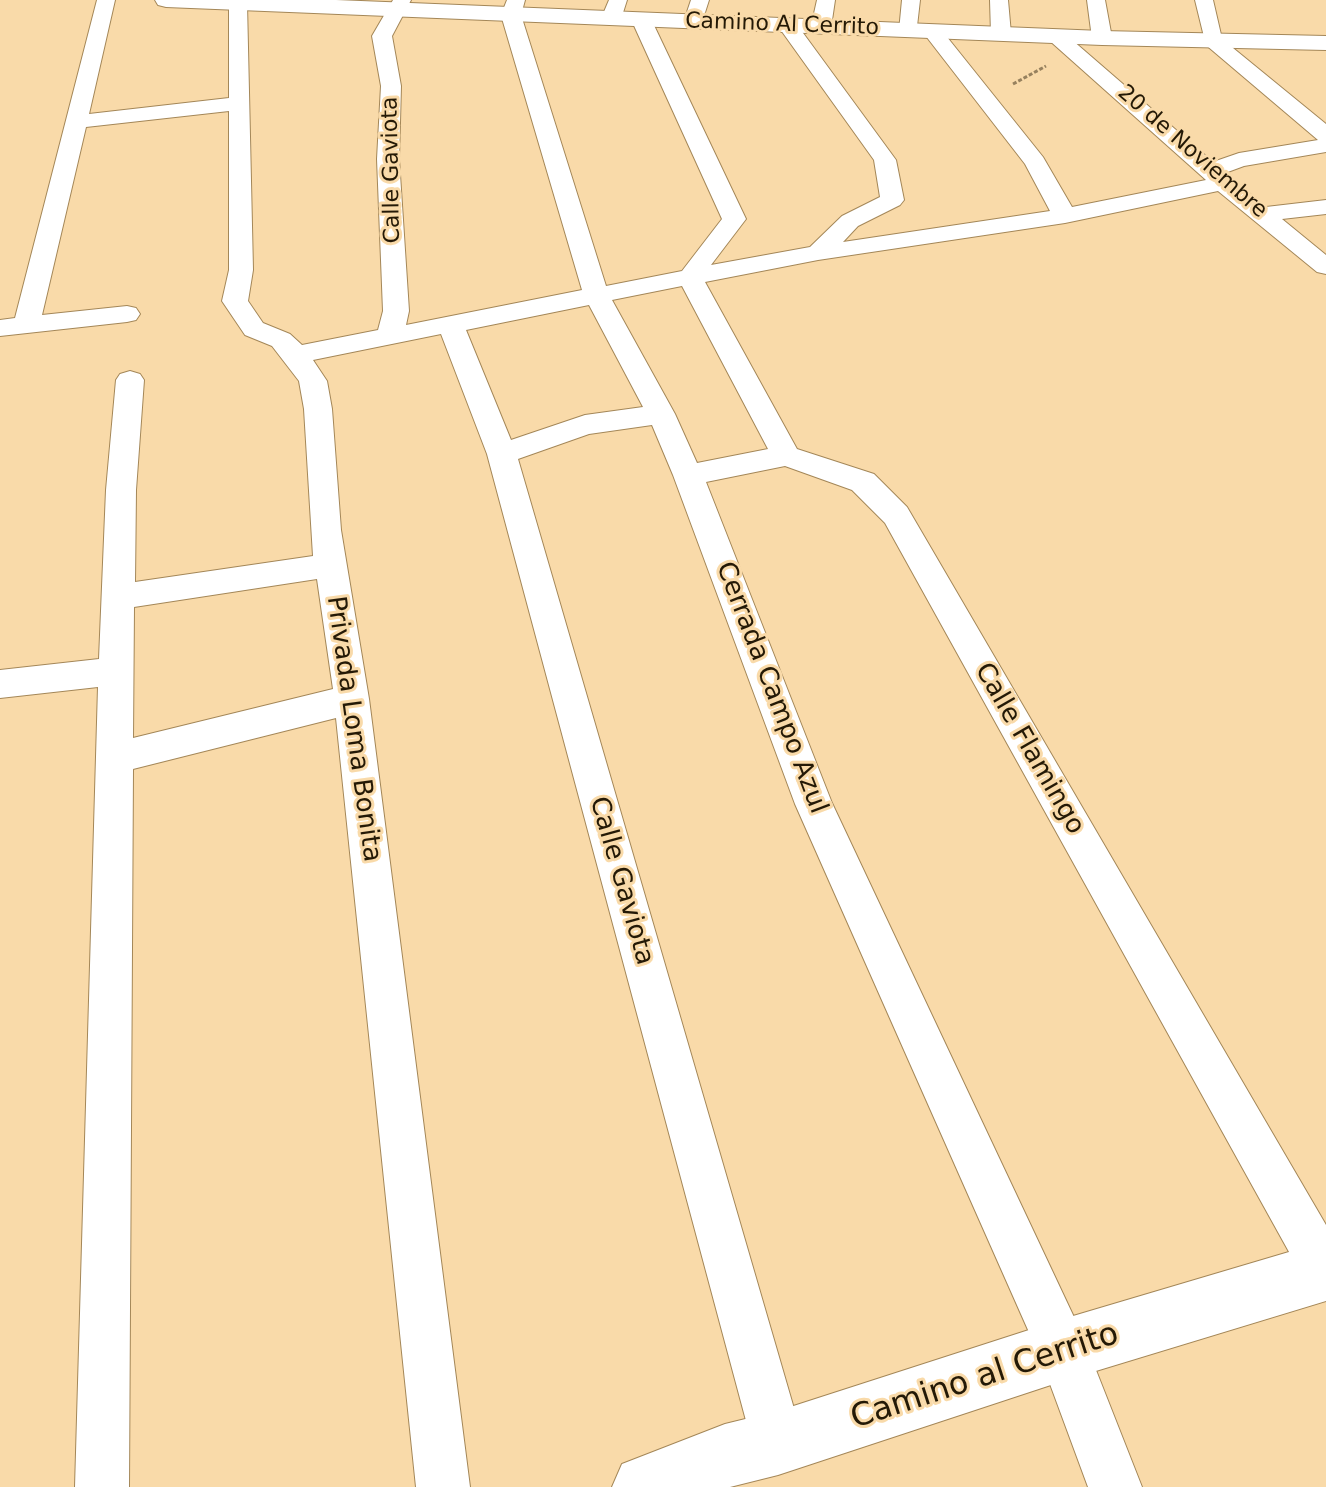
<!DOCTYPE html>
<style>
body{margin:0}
canvas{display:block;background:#f9daa9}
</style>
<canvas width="1326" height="1487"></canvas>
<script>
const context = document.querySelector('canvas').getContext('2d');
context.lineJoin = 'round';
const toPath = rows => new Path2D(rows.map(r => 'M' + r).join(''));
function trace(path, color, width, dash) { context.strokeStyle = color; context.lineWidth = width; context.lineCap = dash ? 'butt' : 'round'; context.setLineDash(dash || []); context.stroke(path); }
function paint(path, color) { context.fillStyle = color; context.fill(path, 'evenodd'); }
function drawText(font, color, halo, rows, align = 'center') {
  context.font = font + ' "DejaVu Sans",sans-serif'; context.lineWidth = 6; context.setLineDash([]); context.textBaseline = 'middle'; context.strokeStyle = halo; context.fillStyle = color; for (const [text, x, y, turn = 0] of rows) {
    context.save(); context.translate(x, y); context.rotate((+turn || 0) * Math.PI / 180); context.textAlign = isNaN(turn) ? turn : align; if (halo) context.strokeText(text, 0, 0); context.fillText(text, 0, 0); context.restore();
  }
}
const minor = toPath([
 [97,0,115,0,89,114,229,98,229,3,231,0,245,0,247,3,253,270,248,301,263,323,290,334,302,345,378,330,383,311,377,159,381,86,372,36,393,0,411,0,392,36,401,86,399,159,409,311,406,325,582,290,501,15,507,0,525,0,521,15,606,286,682,271,722,219,631,19,641,13,651,19,746,219,711,265,810,247,842,216,880,197,874,160,778,26,788,20,795,22,896,160,904,200,900,205,858,226,843,242,1050,211,1025,164,922,31,932,25,939,27,1043,157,1072,207,1206,180,1050,41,1047,37,1050,33,1064,33,1213,162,1239,153,1318,140,1206,45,1195,0,1213,0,1222,39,1326,124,1326,152,1244,166,1225,173,1266,207,1326,200,1326,214,1282,219,1326,255,1326,274,1317,272,1218,191,1065,223,818,260,705,282,797,449,874,474,907,507,1326,1225,1326,1295,1309,1288,885,523,852,490,785,466,706,482,832,803,1081,1332,1142,1487,1088,1487,1040,1357,795,804,673,475,652,425,589,434,518,459,804,1443,796,1461,778,1469,760,1461,752,1443,487,454,441,334,313,360,327,381,332,409,341,530,369,699,470,1487,416,1487,336,718,133,769,129,1487,75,1487,98,687,0,698,0,670,99,659,106,490,116,380,120,374,130,371,140,374,144,380,136,490,135,582,313,556,304,409,299,381,272,346,245,335,222,301,229,270,229,111,86,127,42,315,127,306,136,308,140,314,136,320,127,322,0,336,0,320,15,318,97,0],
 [682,286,768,449,697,463,675,414,612,300,682,286],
 [589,305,643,407,585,415,511,440,466,330,589,305],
 [317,579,333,689,133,738,134,607,317,579],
 [609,0,627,0,621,19,611,25,601,19,609,0],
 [691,0,709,0,701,25,687,25,684,21,691,0],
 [817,0,835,0,831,27,821,33,811,27,817,0],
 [902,0,920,0,916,35,902,35,899,31,902,0],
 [990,0,1008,0,1011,34,1008,38,1001,40,991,34,990,0],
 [1087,0,1105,0,1112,38,1109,42,1095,42,1092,38,1087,0]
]);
const tertiary = toPath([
 [155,0,336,0,1102,31,1326,36,1326,50,1102,45,166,7,158,5,155,0]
]);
const secondary = toPath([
 [1326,1241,1326,1301,1063,1381,778,1475,730,1487,612,1487,622,1464,725,1424,778,1411,1063,1319,1326,1241]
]);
trace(minor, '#a48758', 2);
trace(tertiary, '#a48758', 2);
trace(secondary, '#a48758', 2);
trace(toPath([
 [1013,84,1046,66]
]), '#97815e', 3, [4, 2]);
paint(minor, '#fff');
paint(tertiary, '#fff');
paint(secondary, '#fff');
drawText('22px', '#241906', '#f9daa9', [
 ["Camino Al Cerrito",782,25,2],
 ["20 de Noviembre",1192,152,41],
 ["Calle Gaviota",392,170,-91]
]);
drawText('26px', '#241906', '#f9daa9', [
 ["Cerrada Campo Azul",771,688,69],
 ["Privada Loma Bonita",353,729,82],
 ["Calle Flamingo",1029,749,60],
 ["Calle Gaviota",621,881,74]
]);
drawText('32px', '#241906', '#f9daa9', [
 ["Camino al Cerrito",985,1377,-18]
]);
</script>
